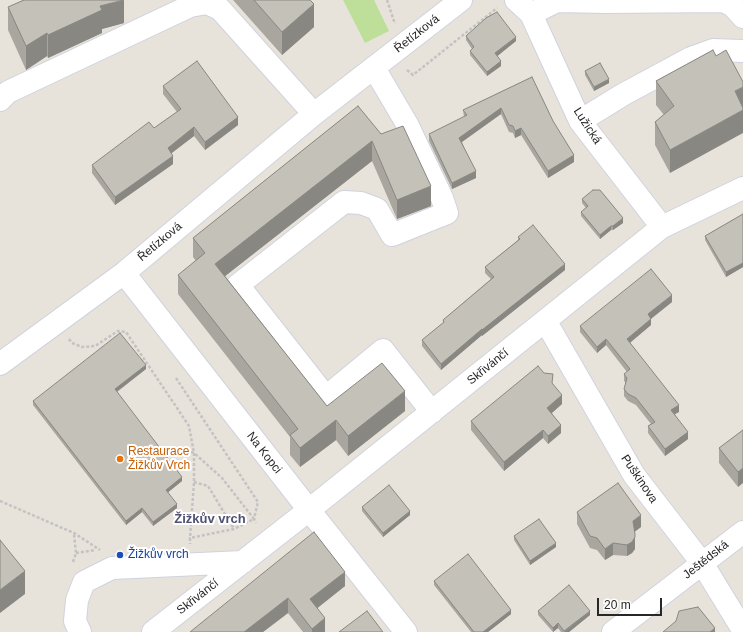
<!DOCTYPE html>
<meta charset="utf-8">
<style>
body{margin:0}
#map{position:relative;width:743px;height:632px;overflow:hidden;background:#e8e3da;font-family:Helvetica,sans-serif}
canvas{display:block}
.scale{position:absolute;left:597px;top:598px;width:65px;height:18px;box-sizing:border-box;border:2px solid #272727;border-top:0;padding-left:5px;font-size:12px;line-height:14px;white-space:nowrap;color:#272727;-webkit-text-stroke:3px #fff;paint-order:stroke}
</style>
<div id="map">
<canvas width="743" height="632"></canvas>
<div class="scale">20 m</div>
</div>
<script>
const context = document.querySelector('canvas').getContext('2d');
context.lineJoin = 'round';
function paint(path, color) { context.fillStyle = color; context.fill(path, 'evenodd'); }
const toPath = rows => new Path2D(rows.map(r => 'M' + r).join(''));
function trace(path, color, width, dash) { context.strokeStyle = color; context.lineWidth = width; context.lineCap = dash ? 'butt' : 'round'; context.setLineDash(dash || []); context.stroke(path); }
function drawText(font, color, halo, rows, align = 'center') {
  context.font = font + ' Helvetica,sans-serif'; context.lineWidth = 4; context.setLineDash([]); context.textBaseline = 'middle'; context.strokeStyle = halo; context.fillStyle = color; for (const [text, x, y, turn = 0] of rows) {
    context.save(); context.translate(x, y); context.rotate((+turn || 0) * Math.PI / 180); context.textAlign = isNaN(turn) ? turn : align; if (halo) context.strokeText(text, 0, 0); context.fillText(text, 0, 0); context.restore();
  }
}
paint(toPath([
 [343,0,374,0,389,31,365,43]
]), '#bddf9a');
const minor = toPath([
 [516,0,531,14,580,121,662,227],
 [531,14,557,1,605,2,723,1,733,6,743,17],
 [374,68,407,124,442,198,447,213,392,235,377,209,361,203,344,202,238,285,326,397,383,350,432,412],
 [0,100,8,92,190,6,207,3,220,9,314,114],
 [580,121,624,94,691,58,713,50,743,51],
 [124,273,309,510,406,632],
 [546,322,634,475,702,563,743,630],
 [0,364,124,273,314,114,461,0],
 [80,632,75,621,77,600,84,582,112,568,243,562],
 [153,632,309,510,662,227,743,188],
 [613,632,743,532]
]);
trace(minor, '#d0d2df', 24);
trace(toPath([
 [387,0,395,24],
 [407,70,413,75,497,8],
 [69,339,72,343,82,347,95,346,118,331,126,332,189,426,194,453,194,482,190,538],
 [176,378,258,502,254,519,256,523],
 [171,451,187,451,194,453,222,478,254,519,234,529,190,538,190,544],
 [194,482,208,486,234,529],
 [0,501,74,533,100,550],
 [76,553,95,550],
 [73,562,76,553,74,534]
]), '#c3c3c3', 2.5, [3, 2]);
trace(minor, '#fff', 22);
paint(toPath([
 [233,0,310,0,314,27,282,55],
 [8,7,124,23,102,29,102,33,48,58,47,56,26,70,8,30],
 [466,36,516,41,497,56,501,66,487,76,470,55,470,51,472,49,466,40],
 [713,50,670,173,655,145,655,122,664,115,656,105,656,81],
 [585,71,609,83,594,91,585,75],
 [532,77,553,121,574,162,548,178,521,135,515,138,513,133,509,132,501,114,462,142,476,178,452,189,429,141,429,134,464,117,463,110],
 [163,86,238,125,205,150,194,136,171,153,173,164,115,205,92,173,92,165,154,128,177,112,163,94],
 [358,106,431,206,397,219,372,161,225,276,327,406,405,411,348,456,336,440,300,467,290,455,290,437,178,294,178,275,196,261,193,257,193,238],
 [582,199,623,223,613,230,611,230,600,239,581,216,581,212,586,208,582,203],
 [743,214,743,267,726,277,705,240,705,236],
 [518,237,565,270,482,336,482,335,441,370,422,346,422,340,443,323,443,320,491,279,485,273,485,267,518,240],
 [672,302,651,319,651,325,630,343,679,412,675,414,688,439,665,456,648,433,648,426,651,424,636,405,628,401,624,396,624,389,626,383,624,381,624,374,627,372,606,345,597,353,580,332,580,326],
 [146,369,117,392,182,481,168,492,177,508,153,526,142,512,126,525,33,405,33,401],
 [553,384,562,404,552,413,561,433,548,444,543,438,504,471,471,430,471,421],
 [743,430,738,487,719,463,719,448],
 [362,507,410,515,383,537,362,511],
 [577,512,641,527,634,532,635,549,632,553,627,556,613,555,605,560,597,550,590,548,577,524],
 [314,532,345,586,317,608,325,632,303,632,288,613,263,632],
 [514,536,556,547,530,565,514,540],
 [434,581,511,614,488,632,471,632,434,585],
 [538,611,590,615,569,632,561,632,558,628,553,632,538,615]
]), '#a9a69f');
paint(toPath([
 [124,0,124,23,102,29,102,33,48,58,48,35,100,6],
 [314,4,314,27,282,55,282,32],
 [47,33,47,56,26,70,26,46],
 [516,37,516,41,495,58,495,53],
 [501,61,501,66,487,76,487,72],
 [609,79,609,83,594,91,594,87],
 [743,87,743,110,735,91],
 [501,108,501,114,459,144,459,138],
 [743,110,743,133,670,173,670,150],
 [238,117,238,125,205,150,205,142],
 [194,127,194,136,168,156,168,148],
 [521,128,521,135,515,138,515,131],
 [372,141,372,161,215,284,215,264],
 [574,155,574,162,548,178,548,171],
 [173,156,173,164,115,205,115,197],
 [476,171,476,178,452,189,452,183],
 [431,186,431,206,397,219,397,200],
 [623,218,623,223,613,230,613,226],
 [611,226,611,230,600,239,600,235],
 [743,263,743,267,726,277,726,272],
 [565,264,565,270,482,336,482,330],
 [672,295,672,302,648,321,648,314],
 [651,319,651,325,627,345,627,339],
 [482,329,482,335,441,370,441,364],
 [606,339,606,345,597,353,597,347],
 [146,365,146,369,115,393,115,389],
 [405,391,405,411,348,456,348,436],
 [562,395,562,404,547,417,547,408],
 [679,405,679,412,671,416,671,410],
 [336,420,336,440,300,467,300,448],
 [561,425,561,433,548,444,548,436],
 [543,430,543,438,504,471,504,462],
 [688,432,688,439,665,456,665,449],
 [743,468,743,483,738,487,738,472],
 [182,477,182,481,166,494,166,490],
 [177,504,177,508,153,526,153,522],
 [142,508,142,512,126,525,126,521],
 [410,511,410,515,383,537,383,533],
 [641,515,641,527,633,533,633,521],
 [635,534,635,549,632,553,627,556,627,545],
 [556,543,556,547,530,565,530,561],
 [613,543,613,555,605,560,605,549],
 [25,571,25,594,0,613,0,590],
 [345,572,345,586,310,614,310,599],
 [288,598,288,613,263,632,244,632],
 [511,610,511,614,488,632,483,632],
 [590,611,590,615,569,632,564,632],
 [325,618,325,632,312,632,312,629],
 [558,623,558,628,553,632,553,628],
 [715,628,715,632,710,632]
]), '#898782');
const building = toPath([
 [24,0,124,0,100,6,102,10,48,35,47,33,26,46,8,7,24,0],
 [254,0,310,0,314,4,282,32,254,0],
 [497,12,516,37,495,53,501,61,487,72,470,51,474,47,466,36,486,18,497,12],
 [713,50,716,56,726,50,743,82,743,87,735,91,743,108,743,110,670,150,655,122,674,106,656,81,713,50],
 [197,61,238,117,205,142,194,127,168,148,173,156,115,197,92,165,149,122,154,128,181,109,163,86,197,61],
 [600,63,609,79,594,87,585,71,600,63],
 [532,77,553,121,574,155,548,171,521,128,515,131,513,126,509,125,501,108,459,138,476,171,452,183,429,134,467,115,463,110,532,77],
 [358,106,381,134,403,126,431,186,397,200,372,141,215,264,327,406,382,363,405,391,348,436,336,420,300,448,290,435,298,429,178,275,205,253,193,238,358,106],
 [593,190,600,190,623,218,613,226,611,226,600,235,581,212,588,206,582,199,593,190],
 [743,214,743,263,726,272,705,236,743,214],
 [533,225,565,264,482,330,482,329,441,364,422,340,444,322,443,320,494,277,485,267,520,239,518,237,533,225],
 [651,269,672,295,648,314,651,319,627,339,679,405,671,410,688,432,665,449,648,426,655,422,636,398,628,394,624,389,627,378,624,374,630,369,606,339,597,347,580,326,651,269],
 [120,333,146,365,115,389,182,477,166,490,177,504,153,522,142,508,126,521,33,401,120,333],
 [538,366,544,373,553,374,552,383,562,395,547,408,561,425,548,436,543,430,504,462,471,421,538,366],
 [743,430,743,468,738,472,719,448,743,430],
 [618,483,641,515,633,521,635,534,635,537,632,542,627,545,613,543,605,549,597,538,590,536,577,512,618,483],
 [389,485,410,511,383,533,362,507,389,485],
 [539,519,556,543,530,561,514,536,539,519],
 [314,532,345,572,310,599,325,618,312,629,288,598,244,632,190,632,314,532],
 [0,540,25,571,0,590,0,540],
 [468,554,511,610,483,632,474,632,434,581,468,554],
 [569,585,590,611,564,631,558,623,553,628,538,611,569,585],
 [698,607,715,628,710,632,663,632,676,621,679,611,698,607],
 [367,611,383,632,339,632,367,611]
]);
paint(building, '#c4c1b9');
trace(building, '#898782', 1);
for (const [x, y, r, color] of [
 [120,459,4,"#e8710a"],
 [120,555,4,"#1a4fb4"]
]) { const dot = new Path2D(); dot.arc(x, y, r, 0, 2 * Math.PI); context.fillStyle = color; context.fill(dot); trace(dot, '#fff', 1.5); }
drawText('12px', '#272727', '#fff', [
 ["Řetízková",417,34,-38],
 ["Lužická",587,126,57],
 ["Řetízková",160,242,-40],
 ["Skřivánčí",488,367,-39],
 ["Na Kopci",264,453,52],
 ["Puškinova",639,479,56],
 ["Ještědská",706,560,-38],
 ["Skřivánčí",198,597,-38]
]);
drawText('12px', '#c56008', '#fff', [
 ["Restaurace",128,452],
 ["Žižkův Vrch",128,466]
], 'left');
drawText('12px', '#164399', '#fff', [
 ["Žižkův vrch",128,555]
], 'left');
drawText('bold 13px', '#4e5272', '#fff', [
 ["Žižkův vrch",210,519]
]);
</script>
